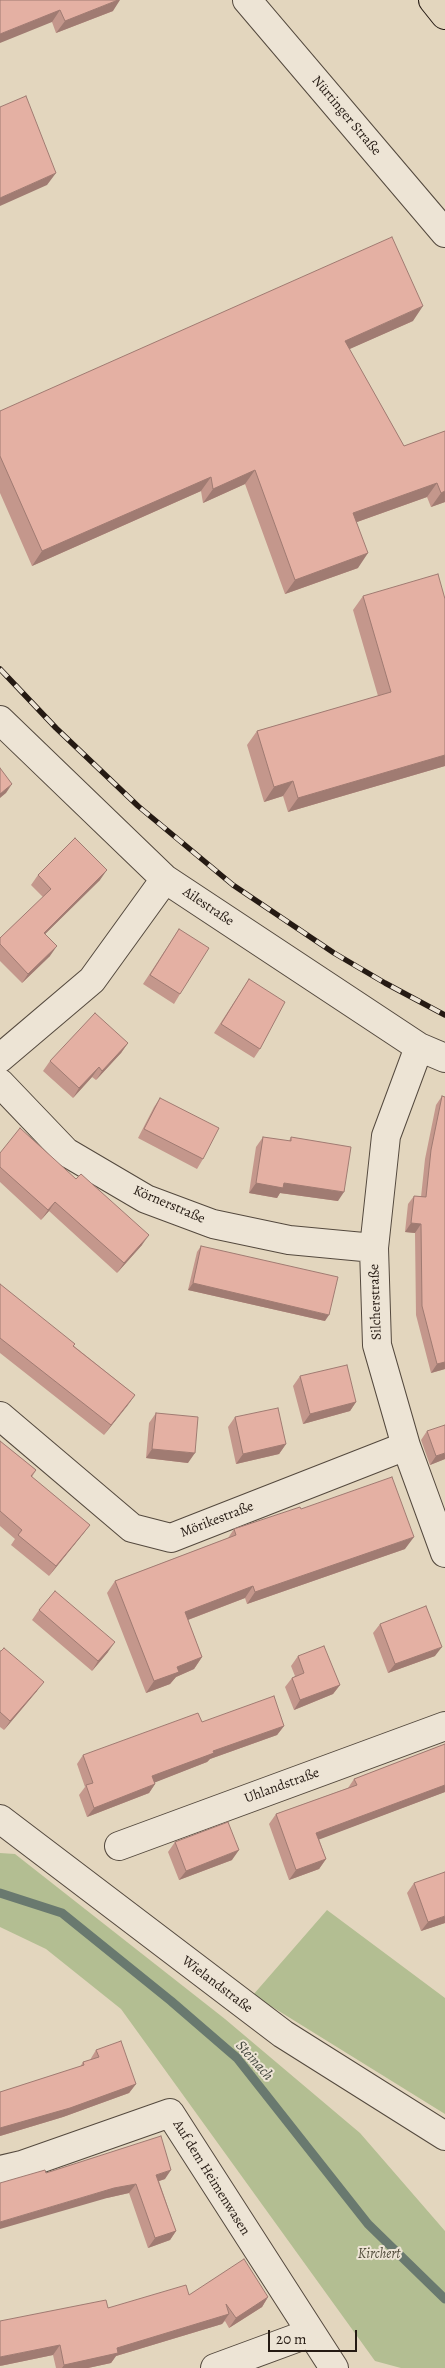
<!DOCTYPE html>
<meta charset="utf-8">
<style>
body{margin:0}
#map{position:relative;width:445px;height:2368px;overflow:hidden;background:#e3d6be;font-family:Alegreya,serif}
canvas{display:block}
.scale{position:absolute;left:268px;top:2330px;width:89px;height:22px;box-sizing:border-box;border:2px solid #251a13;border-top:0;padding-left:6px;font-size:15px;line-height:18px;white-space:nowrap;color:#251a13;-webkit-text-stroke:4px #ede4d5;paint-order:stroke}
</style>
<div id="map">
<canvas width="445" height="2368"></canvas>
<div class="scale">20 m</div>
</div>
<script>
const context = document.querySelector('canvas').getContext('2d');
context.lineJoin = 'round';
function paint(path, color) { context.fillStyle = color; context.fill(path, 'evenodd'); }
const toPath = rows => new Path2D(rows.map(r => 'M' + r).join(''));
function trace(path, color, width, dash) { context.strokeStyle = color; context.lineWidth = width; context.lineCap = dash ? 'butt' : 'round'; context.setLineDash(dash || []); context.stroke(path); }
function drawText(font, color, halo, rows, align = 'center') {
  context.font = font + ' Alegreya,serif'; context.lineWidth = 4; context.setLineDash([]); context.textBaseline = 'middle'; context.strokeStyle = halo; context.fillStyle = color; for (const [text, x, y, turn = 0] of rows) {
    context.save(); context.translate(x, y); context.rotate((+turn || 0) * Math.PI / 180); context.textAlign = isNaN(turn) ? turn : align; if (halo) context.strokeText(text, 0, 0); context.fillText(text, 0, 0); context.restore();
  }
}
paint(toPath([
 [0,1853,15,1854,225,2019,360,2133,445,2231,445,2368,401,2368,375,2361,121,2009,46,1949,0,1927],
 [327,1910,445,1998,445,2114,253,1995]
]), '#b3be92');
trace(toPath([
 [0,1893,62,1913,171,2001,237,2058,368,2224,445,2299]
]), '#69796f', 9);
const minor = toPath([
 [247,0,445,233],
 [0,720,165,879,419,1047,445,1058],
 [419,1047,386,1136,374,1248,377,1345,406,1446,445,1553],
 [0,1058,92,980,165,879],
 [0,1083,66,1152,146,1199,213,1224,289,1240,374,1248],
 [0,1416,132,1528,171,1538,406,1446],
 [0,1819,283,2034,445,2136],
 [119,1846,445,1726],
 [0,2170,22,2165,170,2113,334,2368],
 [215,2368,310,2333]
]);
const major = toPath([
 [433,0,445,15]
]);
trace(minor, '#54493e', 30);
trace(major, '#251a13', 30);
trace(minor, '#ede4d5', 28);
trace(major, '#e3d6be', 28);
const rail = toPath([
 [0,669,56,728,138,806,233,885,334,953,385,983,445,1015]
]);
trace(rail, '#251a13', 5.5);
trace(rail, '#ede4d5', 4, [11]);
paint(toPath([
 [0,0,113,11,56,33,52,22],
 [413,321,349,349,404,446,445,431,445,502,431,507,427,497,357,522,358,568,285,594,245,484,203,503,201,491,32,566,0,493,0,411],
 [363,596,445,766,288,812,283,796,264,802,247,745,257,731,378,696,353,610],
 [38,875,100,880,45,934,50,956,22,983,0,961,0,938,43,897,31,885],
 [179,929,180,994,174,1004,143,984],
 [249,979,260,1049,254,1058,214,1033],
 [128,1043,121,1053,96,1080,92,1077,73,1098,43,1071,50,1061],
 [442,1096,445,1369,431,1373,416,1315,415,1233,405,1232,408,1204,414,1196,421,1197,425,1159,436,1105],
 [160,1098,203,1159,197,1169,138,1138,154,1107],
 [263,1137,289,1141,291,1137,338,1201,280,1193,277,1198,249,1193,256,1147],
 [0,1153,142,1245,117,1273,49,1211,41,1220,0,1182],
 [201,1246,325,1321,188,1290,197,1252],
 [0,1284,74,1346,135,1395,104,1435,0,1353],
 [300,1376,356,1402,350,1411,303,1424,293,1386],
 [156,1413,188,1463,146,1458,149,1423],
 [235,1417,286,1444,279,1454,236,1464,228,1427],
 [427,1431,445,1459,430,1465,421,1440],
 [0,1441,36,1470,32,1477,90,1525,83,1534,49,1576,11,1545,15,1539,0,1526],
 [301,1509,405,1549,247,1604,245,1598,188,1620,202,1657,194,1669,176,1677,170,1684,146,1693,107,1593,115,1581,228,1538,234,1529],
 [39,1610,108,1652,92,1671,32,1620],
 [380,1624,435,1656,388,1673,373,1633],
 [0,1651,37,1691,4,1730,0,1727],
 [298,1656,340,1685,333,1694,294,1710,285,1687,292,1678,295,1676,291,1666],
 [202,1722,284,1726,277,1735,210,1759,207,1762,155,1782,155,1784,149,1793,87,1817,79,1795,85,1787,77,1764,83,1755],
 [445,1744,445,1792,319,1839,326,1859,319,1869,289,1880,269,1824,276,1814,348,1788,354,1779],
 [175,1842,232,1860,179,1880,168,1852],
 [414,1883,445,1923,421,1931,407,1893],
 [96,2050,136,2084,129,2093,63,2117,0,2136,0,2092,80,2067,83,2062,90,2060],
 [46,2173,165,2179,159,2181,176,2231,170,2240,148,2248,129,2193,107,2198],
 [189,2295,268,2297,262,2307,229,2328,225,2321,222,2324,116,2356,111,2363,88,2368,56,2368,53,2355,0,2366,108,2308]
]), '#c4978c');
paint(toPath([
 [118,0,120,0,113,11,56,33,65,21],
 [60,10,52,22,0,43,0,34],
 [56,173,47,185,0,206,0,198],
 [423,306,413,321,334,356,345,341],
 [255,470,245,484,203,503,213,489],
 [211,477,201,491,32,566,42,551],
 [437,483,427,497,343,527,353,513],
 [445,491,445,502,431,507,441,493],
 [368,553,358,568,285,594,295,580],
 [445,755,445,766,288,812,298,798],
 [293,781,283,796,264,802,274,787],
 [12,784,6,793,0,798,0,794],
 [107,870,100,880,37,942,44,933],
 [57,946,50,956,22,983,28,974],
 [128,1043,121,1053,96,1080,102,1071],
 [99,1067,92,1077,73,1098,79,1088],
 [256,1183,284,1183,344,1192,338,1201,280,1193,277,1198,249,1193],
 [55,1202,49,1211,41,1220,48,1210],
 [411,1223,421,1224,415,1233,405,1232],
 [149,1235,142,1245,117,1273,124,1263],
 [193,1283,329,1315,325,1321,188,1290],
 [445,1362,445,1369,431,1373,437,1364],
 [135,1395,128,1405,104,1435,111,1425],
 [356,1402,350,1411,303,1424,310,1414],
 [286,1444,279,1454,236,1464,243,1454],
 [152,1449,195,1453,188,1463,146,1458],
 [445,1453,445,1459,430,1465,436,1456],
 [90,1525,83,1534,49,1576,56,1566],
 [414,1537,405,1549,247,1604,255,1592],
 [253,1586,245,1598,177,1624,185,1612],
 [115,1642,108,1652,92,1671,98,1661],
 [442,1647,435,1656,388,1673,395,1664],
 [202,1657,194,1669,176,1677,170,1684,146,1693,154,1681,177,1667],
 [44,1682,37,1691,4,1730,10,1721],
 [340,1685,333,1694,294,1710,300,1700],
 [284,1726,277,1735,210,1759,207,1762,146,1786,152,1776,213,1751],
 [155,1784,149,1793,87,1817,94,1808],
 [445,1785,445,1792,310,1843,316,1833],
 [239,1850,232,1860,179,1880,186,1871],
 [326,1859,319,1869,289,1880,296,1870],
 [445,1916,445,1923,421,1931,428,1922],
 [136,2084,129,2093,63,2117,0,2136,0,2128],
 [171,2170,165,2179,150,2184,156,2175],
 [136,2184,129,2193,107,2198,0,2229,0,2222,114,2188],
 [176,2231,170,2240,148,2248,155,2238],
 [268,2297,262,2307,229,2328,236,2318],
 [229,2314,222,2324,116,2356,111,2363,88,2368,62,2368,64,2365,117,2348],
 [60,2345,53,2355,0,2366,0,2357]
]), '#a07b72');
const building = toPath([
 [0,0,118,0,65,21,60,10,0,34,0,0],
 [26,96,56,173,0,198,0,107,26,96],
 [392,237,423,306,345,341,404,446,445,431,445,491,441,493,437,483,353,513,368,553,295,580,255,470,213,489,211,477,42,551,0,456,0,411,392,237],
 [438,574,445,599,445,755,298,798,293,781,274,787,257,731,391,692,363,596,438,574],
 [0,768,12,784,0,794,0,768],
 [75,838,107,870,44,933,57,946,28,974,0,944,0,938,51,889,38,875,75,838],
 [179,929,209,948,180,994,150,975,179,929],
 [249,979,285,1002,260,1049,221,1024,249,979],
 [95,1013,128,1043,102,1071,99,1067,79,1088,50,1061,95,1013],
 [442,1096,445,1097,445,1362,437,1364,422,1306,421,1224,411,1223,414,1196,426,1197,431,1150,442,1096],
 [160,1098,219,1128,203,1159,144,1129,160,1098],
 [20,1128,76,1179,81,1174,149,1235,124,1263,55,1202,48,1210,0,1167,0,1153,20,1128],
 [263,1137,291,1141,291,1137,351,1147,344,1192,284,1183,283,1188,256,1183,263,1137],
 [201,1246,338,1277,329,1315,193,1283,201,1246],
 [0,1284,75,1344,73,1346,135,1395,111,1425,0,1338,0,1284],
 [347,1365,356,1402,310,1414,300,1376,347,1365],
 [278,1408,286,1444,243,1454,235,1417,278,1408],
 [156,1413,198,1417,195,1453,152,1449,156,1413],
 [445,1425,445,1453,436,1456,427,1431,445,1425],
 [0,1441,36,1470,31,1476,90,1525,56,1566,18,1535,22,1530,0,1511,0,1441],
 [392,1477,414,1537,255,1592,253,1586,185,1612,202,1657,177,1667,179,1672,154,1681,115,1581,236,1535,234,1529,300,1507,301,1509,392,1477],
 [55,1591,115,1642,98,1661,39,1610,55,1591],
 [426,1606,442,1647,395,1664,380,1624,426,1606],
 [324,1646,340,1685,300,1700,292,1678,304,1673,298,1656,324,1646],
 [4,1648,44,1682,10,1721,0,1712,0,1651,1,1651,4,1648],
 [274,1696,284,1726,213,1751,214,1753,152,1776,155,1784,94,1808,86,1785,93,1783,83,1755,198,1713,202,1722,274,1696],
 [445,1744,445,1785,316,1833,326,1859,296,1870,276,1814,357,1785,354,1779,445,1744],
 [228,1822,239,1850,186,1871,175,1842,228,1822],
 [445,1872,445,1916,428,1922,414,1883,445,1872],
 [121,2041,136,2084,70,2108,0,2128,0,2092,84,2065,83,2062,99,2057,96,2050,121,2041],
 [161,2136,171,2170,156,2175,176,2231,155,2238,136,2184,114,2188,0,2222,0,2183,45,2170,46,2173,161,2136],
 [244,2259,268,2297,236,2318,226,2304,229,2314,117,2348,118,2353,64,2365,60,2345,0,2357,0,2321,106,2300,108,2308,186,2285,189,2295,244,2259]
]);
paint(building, '#e4b0a3');
trace(building, '#a07b72', 1);
drawText('14px', '#251a13', '#ede4d5', [
 ["Nürtinger Straße",346,116,50],
 ["Ailestraße",208,907,34],
 ["Körnerstraße",169,1205,23],
 ["Silcherstraße",376,1302,-92],
 ["Mörikestraße",217,1520,-21],
 ["Uhlandstraße",282,1786,-20],
 ["Wielandstraße",217,1985,37],
 ["Auf dem Heimenwasen",211,2178,58]
]);
drawText('italic 14px', '#504b39', '#ede4d5', [
 ["Kirchert",379,2255]
]);
drawText('italic 15px', '#474a41', '#ede4d5', [
 ["Steinach",254,2061,48]
]);
</script>
